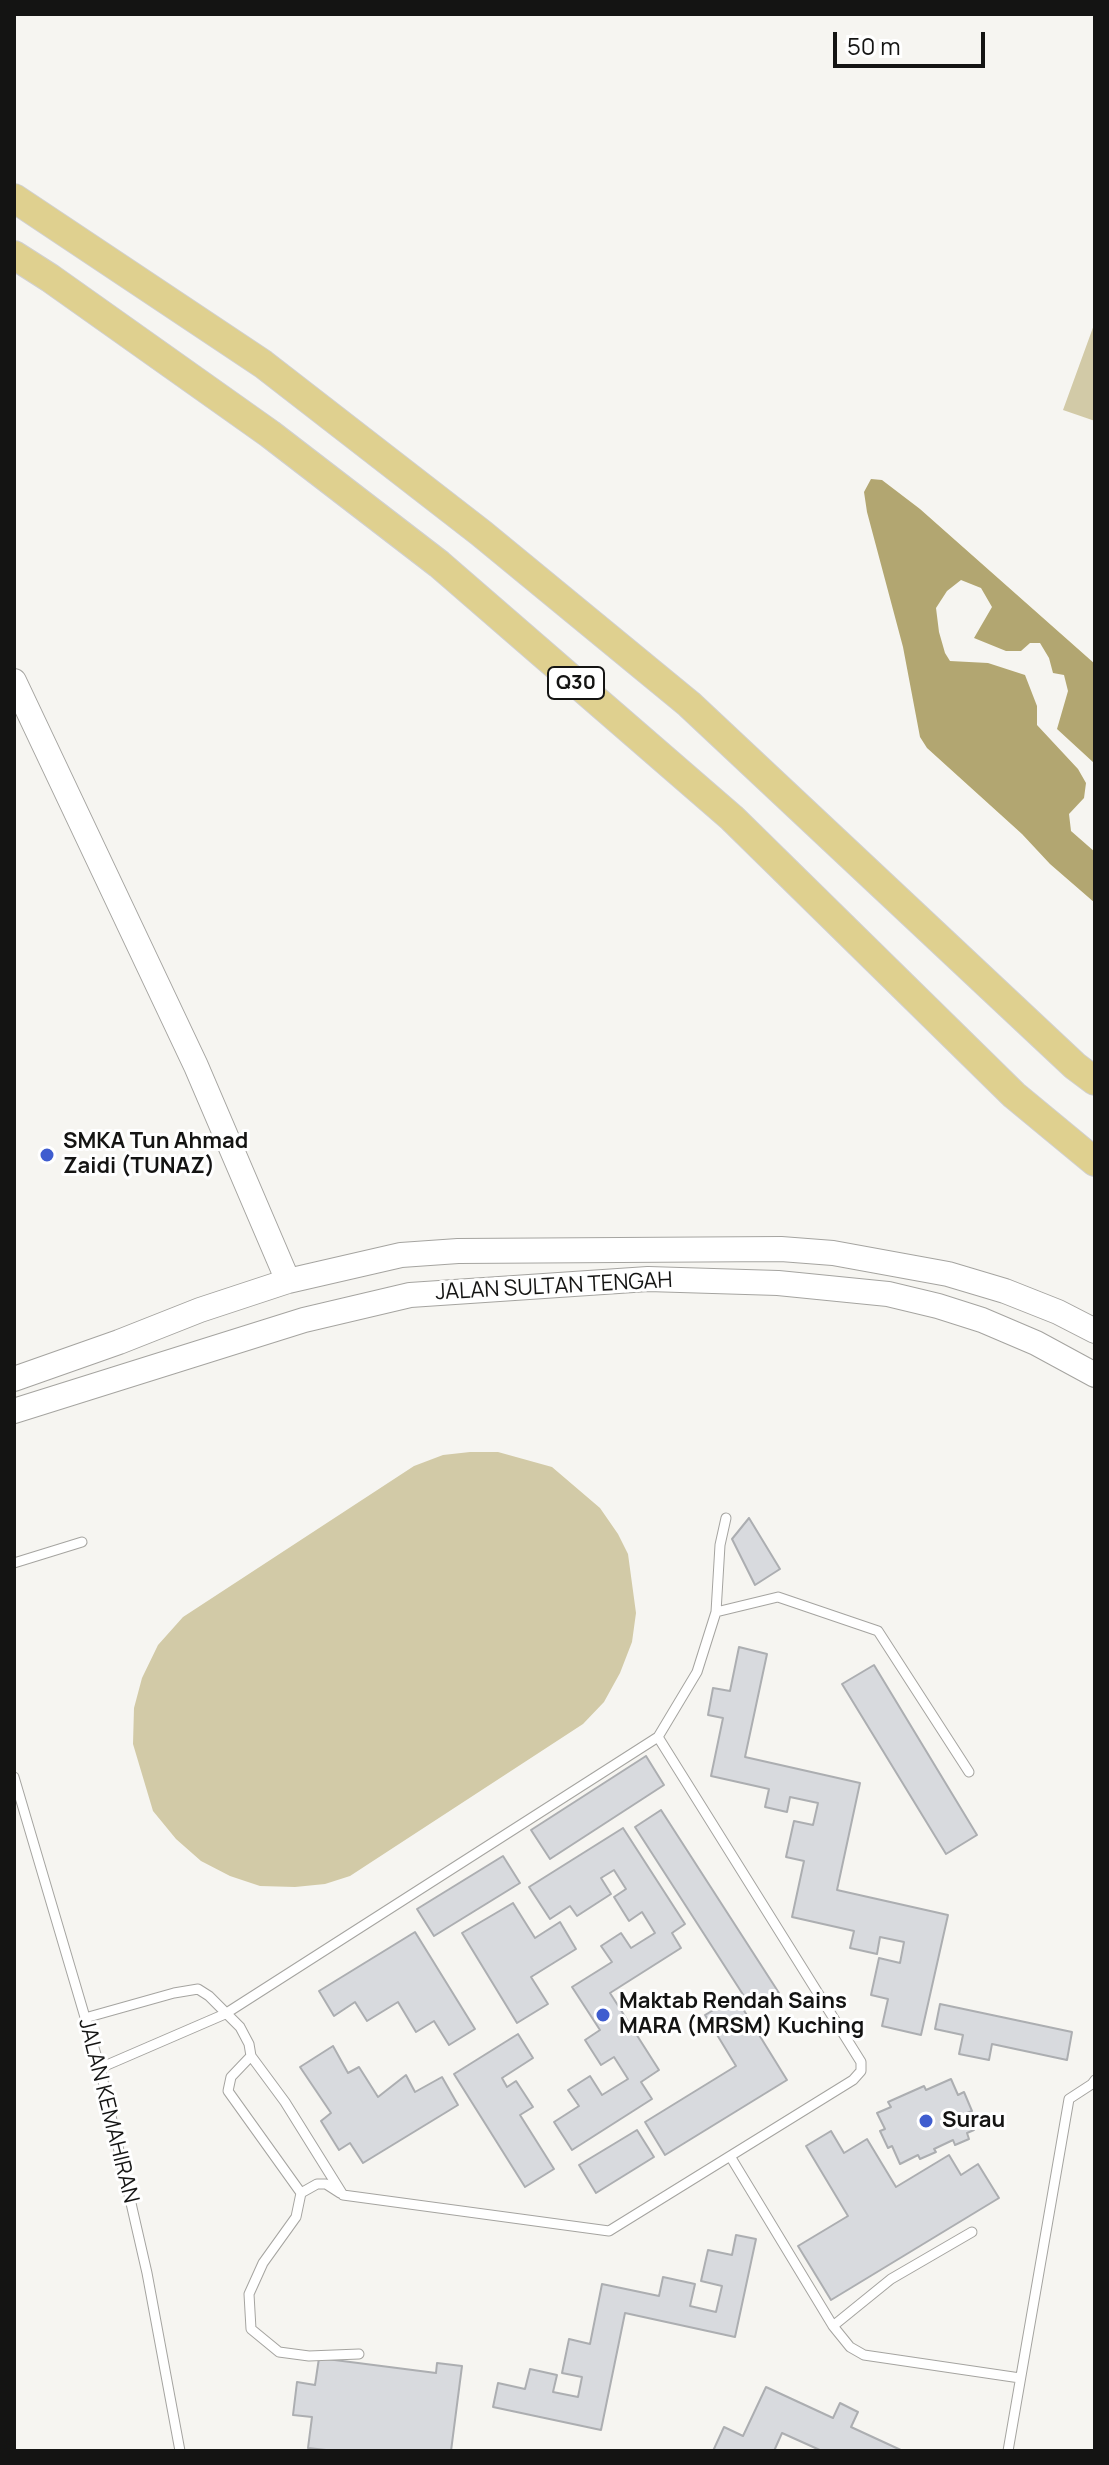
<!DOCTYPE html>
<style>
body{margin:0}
#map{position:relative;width:1109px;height:2465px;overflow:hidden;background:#f6f5f1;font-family:Manrope,sans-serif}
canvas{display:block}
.frame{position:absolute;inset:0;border:16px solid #141413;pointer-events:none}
.scale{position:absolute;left:833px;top:32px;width:152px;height:36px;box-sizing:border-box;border:4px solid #141413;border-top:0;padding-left:10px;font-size:24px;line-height:28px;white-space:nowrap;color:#141413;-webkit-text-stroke:6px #fff;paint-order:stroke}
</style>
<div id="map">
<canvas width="1109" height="2465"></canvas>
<div class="frame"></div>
<div class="scale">50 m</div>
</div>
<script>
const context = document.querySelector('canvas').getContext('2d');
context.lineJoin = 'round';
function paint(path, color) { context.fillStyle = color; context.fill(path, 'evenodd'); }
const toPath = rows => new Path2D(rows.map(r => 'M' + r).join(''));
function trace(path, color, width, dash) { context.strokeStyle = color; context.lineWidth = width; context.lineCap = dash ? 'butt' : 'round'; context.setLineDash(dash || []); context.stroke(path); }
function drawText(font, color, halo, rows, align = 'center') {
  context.font = font + ' Manrope,sans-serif'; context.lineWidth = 6; context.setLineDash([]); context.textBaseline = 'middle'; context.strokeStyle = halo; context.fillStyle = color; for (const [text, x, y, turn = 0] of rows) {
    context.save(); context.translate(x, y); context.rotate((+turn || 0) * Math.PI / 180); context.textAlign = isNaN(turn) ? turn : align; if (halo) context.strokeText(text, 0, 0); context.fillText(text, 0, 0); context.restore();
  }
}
paint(toPath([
 [1095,322,1095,421,1063,410],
 [470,1452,498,1452,552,1467,600,1508,618,1534,628,1554,636,1613,632,1642,620,1673,604,1702,583,1724,350,1876,325,1884,295,1887,260,1886,230,1876,201,1861,176,1839,153,1811,133,1744,134,1708,142,1678,158,1645,183,1617,414,1466,443,1455]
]), '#d2caa7');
paint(toPath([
 [871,479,882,480,920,509,1095,664,1094,763,1057,729,1068,691,1064,675,1053,673,1049,658,1040,643,1030,643,1021,651,1006,651,974,638,992,607,981,588,961,580,947,591,936,608,939,632,945,653,950,661,988,663,1025,675,1037,706,1037,725,1078,769,1086,783,1084,798,1069,814,1071,831,1095,852,1095,903,1050,864,1022,834,927,748,920,737,903,647,867,512,864,492]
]), '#b2a671');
const building = toPath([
 [749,1518,780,1569,755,1585,732,1539,749,1518],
 [739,1647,767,1654,745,1757,860,1783,837,1890,948,1915,921,2035,882,2026,888,1999,871,1995,879,1958,900,1963,904,1942,880,1937,877,1954,850,1948,854,1931,792,1917,804,1861,786,1857,794,1821,813,1825,818,1803,790,1797,787,1812,765,1807,769,1789,711,1776,723,1718,708,1715,713,1688,730,1691,739,1647],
 [874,1665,977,1835,946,1854,842,1684,874,1665],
 [646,1756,664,1785,550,1859,531,1830,646,1756],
 [661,1810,779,1993,753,2010,635,1827,661,1810],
 [623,1828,685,1924,672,1933,681,1948,610,1993,659,2070,641,2082,652,2099,572,2150,554,2122,579,2106,568,2090,590,2076,602,2095,628,2079,614,2057,601,2065,585,2040,600,2030,572,1987,612,1962,601,1946,621,1933,631,1948,655,1933,642,1912,629,1921,614,1897,626,1889,614,1870,601,1878,611,1894,577,1916,570,1906,550,1919,529,1887,623,1828],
 [503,1856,520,1883,434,1936,417,1909,503,1856],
 [513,1903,535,1938,560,1922,576,1949,531,1977,548,2004,517,2023,462,1933,513,1903],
 [415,1932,475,2029,449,2045,434,2021,416,2032,398,2002,367,2021,355,2002,334,2016,319,1991,415,1932],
 [727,2002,732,2009,740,2004,787,2080,665,2155,645,2122,736,2066,705,2015,727,2002],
 [940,2004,1072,2032,1067,2060,992,2044,989,2060,959,2054,963,2035,935,2029,940,2004],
 [518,2034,533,2058,502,2078,507,2087,516,2081,533,2107,520,2115,554,2169,525,2187,454,2074,518,2034],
 [333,2046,348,2073,359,2067,378,2097,406,2075,415,2092,442,2077,458,2105,363,2163,350,2143,339,2150,321,2121,331,2113,300,2067,333,2046],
 [951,2079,958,2095,964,2092,972,2111,967,2113,974,2130,967,2133,969,2139,955,2145,953,2140,934,2149,936,2152,920,2159,918,2155,900,2164,892,2146,888,2148,880,2131,885,2129,877,2113,891,2107,888,2102,924,2086,926,2090,951,2079],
 [637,2130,654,2157,596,2193,579,2165,637,2130],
 [831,2131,844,2153,867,2139,896,2187,949,2155,961,2175,978,2164,999,2198,831,2300,798,2246,848,2216,806,2146,831,2131],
 [736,2235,756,2239,735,2337,625,2313,601,2430,493,2407,498,2383,525,2389,530,2369,557,2375,553,2392,578,2397,582,2377,562,2373,569,2339,590,2344,602,2284,659,2296,663,2277,695,2284,690,2306,716,2312,722,2286,701,2281,708,2250,732,2255,736,2235],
 [319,2358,436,2373,437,2363,462,2366,451,2451,335,2451,308,2448,312,2417,293,2415,297,2382,315,2385,319,2358],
 [766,2387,833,2418,840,2403,858,2412,851,2427,903,2451,822,2451,782,2433,774,2451,713,2451,724,2427,743,2436,766,2387]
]);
paint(building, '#d8dade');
trace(building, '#acaeb1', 2);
const lane = toPath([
 [14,1563,82,1542],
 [716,1612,720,1545,726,1518],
 [14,1777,100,2068,147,2273,180,2451],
 [85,2018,174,1993,198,1989,209,1996,240,2027,249,2044,251,2056,285,2102,343,2195,609,2231,853,2080,861,2071,861,2062,658,1737],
 [251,2056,231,2077,228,2091,301,2193],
 [100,2068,225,2014,658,1737,697,1672,716,1612,778,1597,878,1631,969,1772],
 [730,2156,833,2326,850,2347,864,2355,1020,2378],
 [340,2193,326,2184,317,2184,301,2193,296,2217,263,2263,249,2294,251,2329,279,2352,309,2356,359,2354],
 [833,2326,891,2279,972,2232],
 [1008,2451,1069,2099,1092,2084,1095,2080]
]);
const secondary = toPath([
 [14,681,196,1066,288,1281],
 [14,1379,119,1342,200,1310,288,1281,401,1255,458,1251,781,1249,833,1253,948,1274,1005,1291,1058,1312,1095,1331],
 [14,1411,304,1320,410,1295,648,1279,778,1283,888,1294,938,1306,982,1320,1036,1343,1095,1375]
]);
const primary = toPath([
 [14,198,263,364,481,533,689,704,1075,1066,1095,1081],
 [14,255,50,278,270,434,439,564,732,818,1014,1095,1095,1162]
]);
trace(lane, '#a5a4a0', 11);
trace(secondary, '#a5a4a0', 26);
trace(primary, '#d0d0d0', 30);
trace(lane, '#fff', 9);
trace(secondary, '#fff', 24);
trace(primary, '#dfd08f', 28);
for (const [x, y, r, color] of [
 [47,1155,8,"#3f5dcf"],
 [603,2015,8,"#3f5dcf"],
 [926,2121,8,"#3f5dcf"]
]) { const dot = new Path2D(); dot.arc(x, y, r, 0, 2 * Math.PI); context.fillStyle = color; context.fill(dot); trace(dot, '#fff', 3); }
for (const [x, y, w] of [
 [576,683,56]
]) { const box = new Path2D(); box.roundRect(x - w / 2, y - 16, w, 32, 6); context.fillStyle = '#fff'; context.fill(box); trace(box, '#141413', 2); }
drawText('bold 20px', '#141413', null, [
 ["Q30",576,683]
]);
drawText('bold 22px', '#141413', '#fff', [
 ["SMKA Tun Ahmad",63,1142],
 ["Zaidi (TUNAZ)",63,1167],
 ["Maktab Rendah Sains",619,2002],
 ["MARA (MRSM) Kuching",619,2027],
 ["Surau",942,2121]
], 'left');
drawText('22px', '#141413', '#fff', [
 ["JALAN SULTAN TENGAH",554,1287,-3],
 ["JALAN KEMAHIRAN",108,2111,76]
]);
</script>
